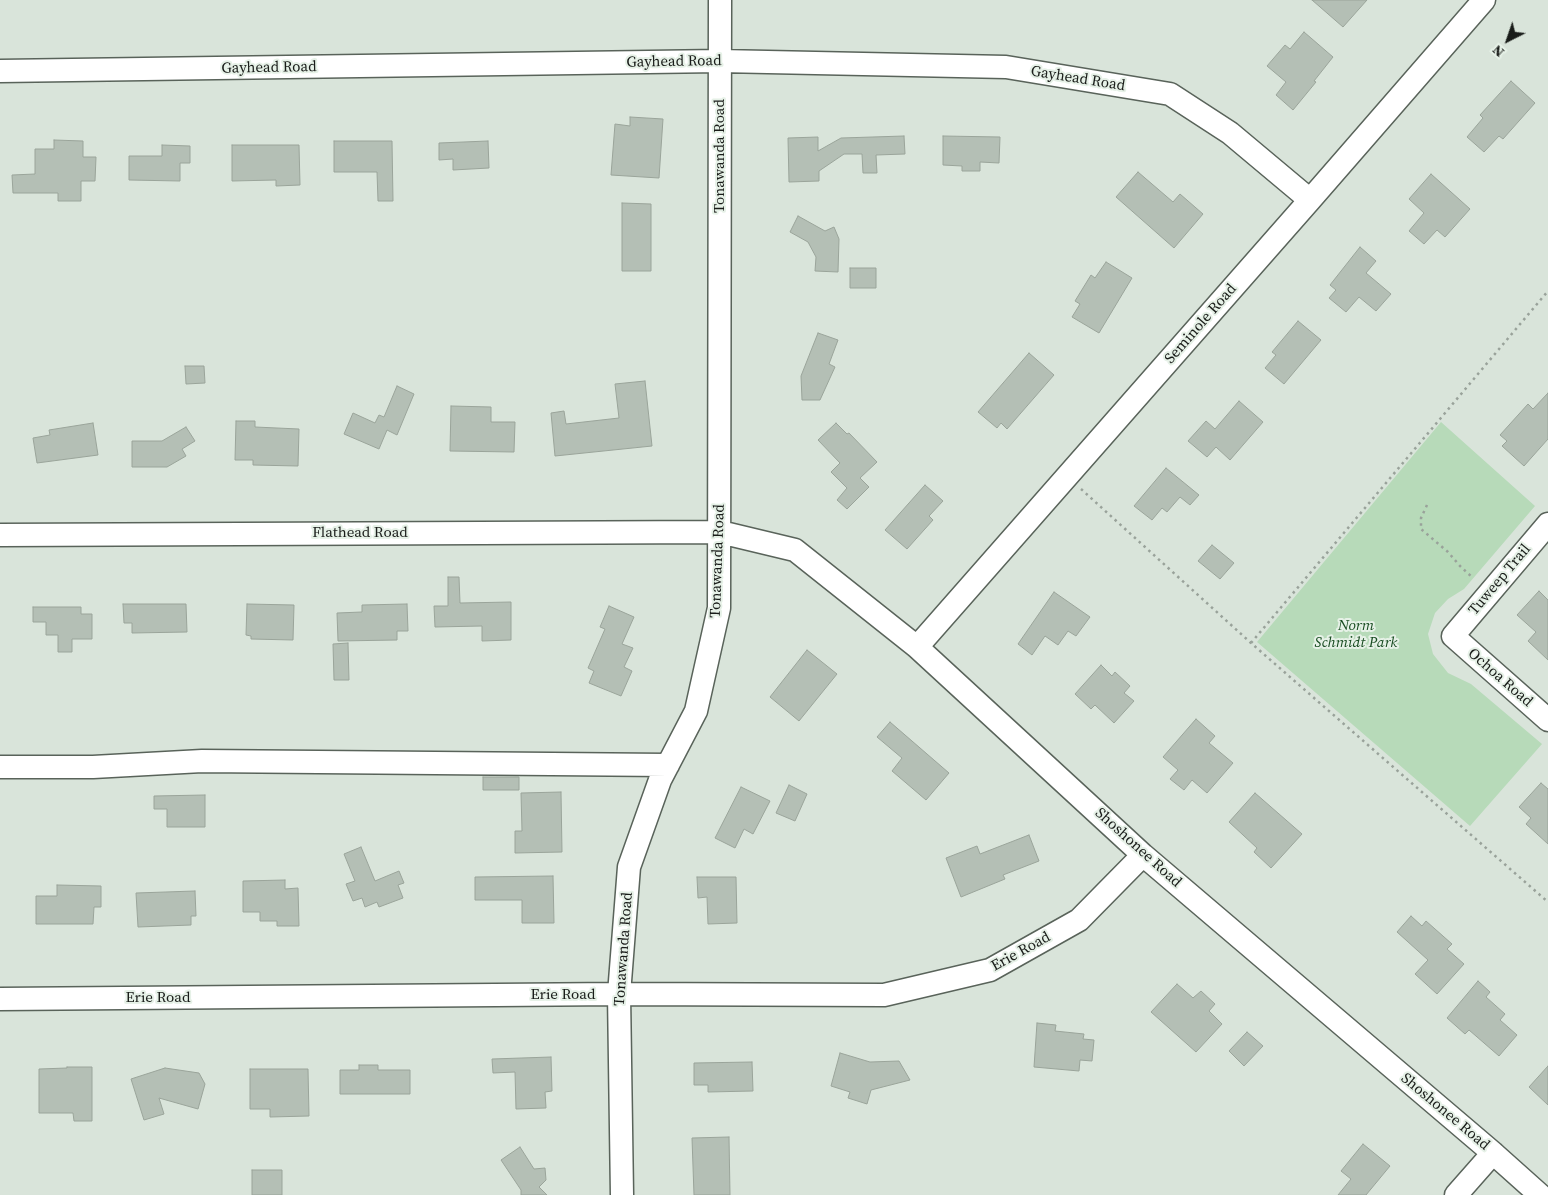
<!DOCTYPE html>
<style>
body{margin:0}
#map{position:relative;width:1548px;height:1195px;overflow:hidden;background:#d9e4da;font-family:"Source Serif 4",serif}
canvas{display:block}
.north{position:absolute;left:1483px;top:15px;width:50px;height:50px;-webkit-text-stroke:4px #e6f1e7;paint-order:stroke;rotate:221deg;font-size:14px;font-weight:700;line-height:20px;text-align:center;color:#191c19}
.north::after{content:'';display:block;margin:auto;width:18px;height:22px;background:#191c19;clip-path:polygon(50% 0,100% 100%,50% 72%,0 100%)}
</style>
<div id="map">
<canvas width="1548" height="1195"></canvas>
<div class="north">N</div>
</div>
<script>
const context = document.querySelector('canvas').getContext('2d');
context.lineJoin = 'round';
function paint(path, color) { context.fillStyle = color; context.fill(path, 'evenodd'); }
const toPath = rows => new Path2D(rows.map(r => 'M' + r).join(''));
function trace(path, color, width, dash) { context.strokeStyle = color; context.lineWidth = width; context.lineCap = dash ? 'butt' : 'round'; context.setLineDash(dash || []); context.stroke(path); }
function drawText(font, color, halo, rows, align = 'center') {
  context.font = font + ' "Source Serif 4",serif'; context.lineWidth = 4; context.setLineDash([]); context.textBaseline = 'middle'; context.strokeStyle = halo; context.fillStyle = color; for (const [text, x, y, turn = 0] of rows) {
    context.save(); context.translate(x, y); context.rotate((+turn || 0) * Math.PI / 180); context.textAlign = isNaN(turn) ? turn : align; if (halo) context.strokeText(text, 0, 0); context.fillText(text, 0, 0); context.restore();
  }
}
paint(toPath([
 [1441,422,1535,506,1464,589,1448,599,1435,613,1428,634,1433,654,1448,673,1471,684,1542,744,1470,826,1257,642]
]), '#b7dab9');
const building = toPath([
 [1312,0,1367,0,1343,27,1312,0],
 [1304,32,1333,57,1314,81,1316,82,1293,110,1276,95,1286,82,1267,66,1285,45,1290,49,1304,32],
 [1511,81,1535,103,1503,139,1499,136,1484,152,1467,137,1483,118,1480,115,1511,81],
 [630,117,663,119,659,178,611,175,615,124,630,126,630,117],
 [904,136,905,154,876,155,877,173,863,173,862,154,844,154,819,171,819,181,789,182,788,138,818,137,818,151,841,138,904,136],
 [943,136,1000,137,999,163,980,162,980,171,962,171,962,166,943,165,943,136],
 [54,140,83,141,83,157,96,157,95,181,81,181,81,201,58,201,58,193,13,193,12,175,35,174,35,149,54,149,54,140],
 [334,141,392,141,393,201,378,201,377,172,334,172,334,141],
 [488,141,489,168,453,170,453,159,439,160,439,143,488,141],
 [162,145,190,146,190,163,180,163,180,181,129,180,129,156,162,156,162,145],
 [232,145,299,145,300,185,276,186,276,180,232,181,232,145],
 [1138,172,1173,202,1180,194,1203,214,1174,248,1116,197,1138,172],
 [1431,174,1470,209,1445,237,1437,230,1424,244,1409,231,1424,213,1409,199,1431,174],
 [622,203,651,204,651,271,622,271,622,203],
 [798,216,825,231,834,227,839,239,838,272,815,271,816,257,808,242,790,232,798,216],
 [1360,247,1376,261,1366,273,1391,294,1376,311,1359,297,1346,312,1329,298,1336,290,1330,285,1360,247],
 [1106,262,1132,278,1099,333,1072,317,1080,304,1075,301,1091,275,1095,278,1106,262],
 [850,268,876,268,876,288,850,288,850,268],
 [1298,321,1321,340,1284,384,1265,368,1276,355,1272,352,1298,321],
 [818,333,838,340,829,364,835,367,820,400,802,400,801,376,818,333],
 [1029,353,1054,375,1007,429,1001,423,997,428,978,412,1029,353],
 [185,366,204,366,205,383,186,384,185,366],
 [645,381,652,446,555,456,551,413,564,411,566,424,619,418,615,384,645,381],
 [397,386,414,394,397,435,387,430,379,449,344,434,353,413,375,423,379,415,384,417,397,386],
 [1548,393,1548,439,1524,466,1502,446,1507,441,1500,435,1528,404,1533,409,1548,393],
 [1239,401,1263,422,1230,460,1216,447,1207,457,1188,441,1206,421,1215,429,1239,401],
 [451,406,491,407,491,422,515,422,514,452,450,451,451,406],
 [236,421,255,421,255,427,299,429,298,466,253,465,253,460,235,460,236,421],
 [93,423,98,455,37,463,33,438,50,435,49,430,93,423],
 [836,423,847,434,849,433,877,462,860,478,869,487,847,509,837,500,847,488,831,472,840,463,818,440,836,423],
 [186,427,195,441,182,449,186,456,167,467,132,467,132,441,162,441,186,427],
 [1166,468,1199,495,1190,505,1180,497,1167,512,1162,508,1152,520,1134,506,1166,468],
 [925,485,943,501,929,516,933,520,907,549,885,530,925,485],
 [1212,545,1234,563,1220,579,1198,561,1212,545],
 [448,577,459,577,460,603,511,602,511,640,482,641,482,626,435,627,434,606,448,606,448,577],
 [1539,591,1548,600,1548,660,1528,641,1536,632,1517,615,1539,591],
 [1054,592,1090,617,1076,636,1068,631,1058,645,1045,636,1032,655,1018,644,1054,592],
 [123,604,186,604,187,632,132,633,132,623,124,623,123,604],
 [247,604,294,605,293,640,251,639,251,636,246,635,247,604],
 [407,604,408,631,397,631,397,640,338,641,337,613,362,612,362,605,407,604],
 [609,606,634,617,622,644,633,648,624,667,632,671,621,696,589,683,594,671,588,668,605,629,600,627,609,606],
 [33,607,81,607,81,614,92,614,92,639,72,639,72,652,58,652,58,635,46,635,46,622,33,622,33,607],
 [348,643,349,680,334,680,333,644,348,643],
 [807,650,837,674,799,721,770,697,807,650],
 [1101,665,1112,676,1115,672,1130,686,1124,693,1134,701,1114,723,1095,705,1091,709,1075,694,1101,665],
 [1196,719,1215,736,1209,743,1233,763,1207,793,1192,780,1184,790,1170,779,1178,770,1163,757,1196,719],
 [890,722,949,773,926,800,892,771,902,758,877,737,890,722],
 [483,777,519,777,519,790,483,790,483,777],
 [1541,783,1548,789,1548,844,1526,824,1531,818,1519,807,1541,783],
 [789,785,807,794,795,821,776,813,789,785],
 [741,787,770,801,753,834,744,829,735,848,715,838,741,787],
 [561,792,562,852,515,853,515,831,522,831,521,793,561,792],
 [1255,793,1302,834,1271,868,1254,852,1257,848,1229,822,1255,793],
 [205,795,205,827,167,827,167,809,154,809,154,796,205,795],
 [1029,835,1039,861,1003,875,1005,879,961,897,946,858,977,846,980,854,1029,835],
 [361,847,375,881,399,871,404,883,398,885,403,898,379,907,377,902,365,907,362,898,353,901,346,884,355,881,344,854,361,847],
 [553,876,554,923,522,923,522,900,475,900,475,877,553,876],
 [697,877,736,877,737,923,708,924,707,897,698,898,697,877],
 [285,880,285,889,298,888,299,926,277,926,277,921,260,921,260,912,243,912,243,881,285,880],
 [57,885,101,886,101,907,94,907,93,924,36,924,36,896,57,896,57,885],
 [195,891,196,916,191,916,191,925,138,927,136,893,195,891],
 [1411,916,1422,926,1426,921,1452,944,1447,949,1464,964,1437,994,1415,974,1428,960,1397,932,1411,916],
 [1478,981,1490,992,1486,997,1505,1014,1500,1020,1517,1035,1499,1056,1469,1030,1465,1034,1447,1018,1478,981],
 [1177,984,1193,998,1201,991,1215,1004,1209,1011,1222,1024,1196,1052,1151,1012,1177,984],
 [1037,1023,1056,1025,1055,1031,1084,1034,1083,1039,1094,1040,1092,1061,1080,1060,1079,1071,1034,1067,1037,1023],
 [1247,1032,1263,1046,1244,1066,1229,1051,1247,1032],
 [840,1053,870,1062,899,1061,910,1080,871,1090,867,1104,848,1098,850,1092,831,1086,840,1053],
 [551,1057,552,1091,545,1092,546,1108,516,1109,515,1072,493,1073,492,1059,551,1057],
 [752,1062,753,1091,708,1092,708,1085,694,1085,694,1063,752,1062],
 [359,1065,378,1065,378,1070,410,1070,410,1094,340,1094,340,1070,359,1070,359,1065],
 [1548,1066,1548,1105,1529,1087,1548,1066],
 [67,1067,92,1067,92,1121,74,1121,73,1113,39,1113,39,1069,67,1068,67,1067],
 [165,1068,199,1073,205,1084,198,1109,159,1098,164,1114,144,1120,131,1079,165,1068],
 [250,1069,308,1069,309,1116,270,1117,270,1109,250,1109,250,1069],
 [729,1137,730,1195,694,1195,692,1138,729,1137],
 [1363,1144,1390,1166,1366,1195,1338,1195,1351,1179,1341,1171,1363,1144],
 [520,1147,534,1169,545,1168,546,1180,539,1187,547,1195,521,1195,521,1190,501,1160,520,1147],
 [252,1170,282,1170,282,1195,252,1195,252,1170]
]);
paint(building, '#b4bfb5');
trace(building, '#9aa49a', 1);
const minor = toPath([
 [0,71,720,61,1006,67,1170,94,1230,133,1310,200],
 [1548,524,1453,636,1548,720],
 [0,535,720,532,795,550,917,647,1143,855,1493,1153,1540,1195],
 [917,647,1310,200,1484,0],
 [0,767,93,767,202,761,668,765],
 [0,999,619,994,884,995,990,970,1079,920,1143,855],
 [622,1195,619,994,629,867,660,780,696,711,719,608,720,0],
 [1456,1195,1493,1153]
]);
trace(minor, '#59635a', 25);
trace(toPath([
 [1081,489,1251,643,1548,902],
 [1427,505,1421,518,1421,529,1448,552,1460,566,1473,578],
 [1251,643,1548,291]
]), '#99a29a', 2.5, [2.5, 4]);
trace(minor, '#fff', 22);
drawText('15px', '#191c19', '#e6f1e7', [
 ["Gayhead Road",674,62,-1],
 ["Gayhead Road",269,68,-1],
 ["Gayhead Road",1078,79,9],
 ["Tonawanda Road",720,156,-90],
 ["Seminole Road",1201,324,-49],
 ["Flathead Road",360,533],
 ["Tonawanda Road",718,561,-88],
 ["Tuweep Trail",1500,580,-50],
 ["Ochoa Road",1500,678,41],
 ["Shoshonee Road",1138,848,42],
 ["Tonawanda Road",624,949,-86],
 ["Erie Road",1021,952,-29],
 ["Erie Road",563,995],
 ["Erie Road",158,998],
 ["Shoshonee Road",1445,1112,40]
]);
drawText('italic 15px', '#184c21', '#e6f1e7', [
 ["Norm",1356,626],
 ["Schmidt Park",1356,643]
]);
</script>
